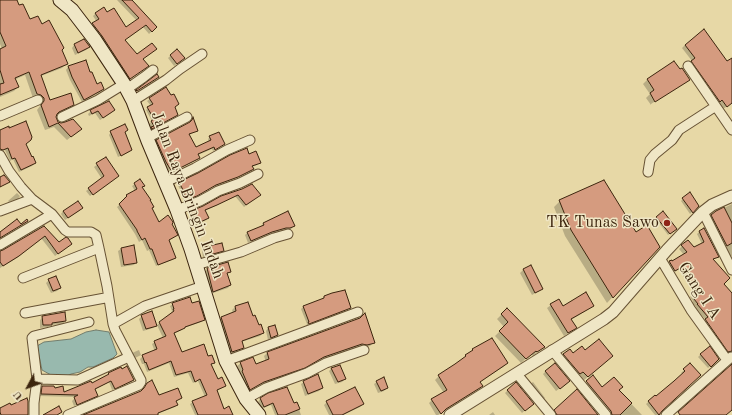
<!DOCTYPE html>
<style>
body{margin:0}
#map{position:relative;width:732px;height:415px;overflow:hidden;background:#e7d8a6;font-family:"Old Standard TT",serif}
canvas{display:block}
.north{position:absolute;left:8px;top:367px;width:40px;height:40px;-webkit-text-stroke:3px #efe6c5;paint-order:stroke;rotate:229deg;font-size:11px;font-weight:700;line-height:16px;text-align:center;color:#3c250e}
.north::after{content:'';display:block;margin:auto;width:14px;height:18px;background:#3c250e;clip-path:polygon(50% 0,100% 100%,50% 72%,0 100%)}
</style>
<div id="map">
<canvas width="732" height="415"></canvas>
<div class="north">U</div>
</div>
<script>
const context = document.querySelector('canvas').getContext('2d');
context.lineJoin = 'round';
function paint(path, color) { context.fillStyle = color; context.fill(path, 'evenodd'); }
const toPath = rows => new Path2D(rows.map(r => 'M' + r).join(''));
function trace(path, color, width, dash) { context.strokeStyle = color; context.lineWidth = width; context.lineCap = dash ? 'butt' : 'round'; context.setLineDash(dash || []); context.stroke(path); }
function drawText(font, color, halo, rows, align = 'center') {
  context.font = font + ' "Old Standard TT",serif'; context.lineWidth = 3; context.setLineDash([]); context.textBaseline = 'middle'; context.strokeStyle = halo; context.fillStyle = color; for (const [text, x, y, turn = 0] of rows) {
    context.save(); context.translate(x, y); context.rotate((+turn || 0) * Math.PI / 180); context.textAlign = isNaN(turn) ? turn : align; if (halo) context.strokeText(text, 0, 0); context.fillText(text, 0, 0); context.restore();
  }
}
const water = toPath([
 [96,330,109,332,117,354,113,358,93,367,88,367,80,372,71,374,60,380,42,370,37,346,44,342,71,339,86,332,96,330]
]);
paint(water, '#98b9ae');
trace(water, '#737e6e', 1);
paint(toPath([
 [0,0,16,0,18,7,30,21,42,26,61,51,66,64,62,68,41,76,50,101,73,104,69,108,55,115,58,123,76,133,67,140,54,127,45,130,37,110,40,106,40,102,33,98,25,75,14,80,18,87,14,91,0,97,0,50,2,49,0,44],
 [117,0,130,0,156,27,149,34,143,27,124,40,136,56,142,59,145,68,127,81,90,27,97,22,93,16,96,13,107,14,126,28,137,21],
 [84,40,89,47,86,50,75,55,72,48,74,45],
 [685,45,727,62,732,59,732,103,723,109,689,65,692,61,682,48],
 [177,50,181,61,174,66,168,58],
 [85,61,90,73,96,85,102,89,100,92,82,102,70,80,66,70,68,67],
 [647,80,689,80,685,83,685,82,651,104,651,105,646,98,650,94,643,84],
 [150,99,174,107,177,115,174,117,151,130,151,129,149,124,152,121,146,110,151,106,147,101],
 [108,102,111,113,100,120,95,113,89,116,88,114,91,111],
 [193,118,197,130,195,132,189,135,196,148,209,142,208,139,210,137,224,144,213,151,212,149,198,155,199,158,197,160,170,173,161,156,155,143,157,141,191,123],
 [0,131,25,144,35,163,32,166,19,172,13,159,10,161,5,150,0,152],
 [111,132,125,132,131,150,129,152,118,157,109,135],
 [249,155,259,162,257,165,252,167,253,169,251,171,234,179,213,187,194,197,184,201,182,197,183,196,178,185,180,183],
 [105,158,115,178,90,196,86,191,102,179,94,167],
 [135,184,141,188,159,223,176,235,168,241,175,258,172,260,156,266,149,250,147,251,142,240,139,242,135,234,117,207,125,200,124,198,127,196,135,191,132,186],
 [243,190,257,197,244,207,235,196,205,211,208,218,206,220,194,226,190,214,192,212],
 [17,193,20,196,18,199,9,202,8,201],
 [683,199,698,206,690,214,681,201],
 [560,201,635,233,659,247,607,303,565,236,554,207],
 [732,204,732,256,731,257,726,247,724,248,709,218,716,212],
 [63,211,79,211,65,220,61,214],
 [663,213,676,229,668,235,656,219],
 [263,224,294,226,291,229,286,231,283,231,269,235,248,243,245,235,248,232,261,227,261,226],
 [44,227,59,243,68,246,55,256,41,238,17,258,0,268,0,251,3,251],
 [700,231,717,256,712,260,723,284,732,295,732,356,726,354,703,323,706,320,695,308,696,307,692,303,693,301,690,297,694,293,679,269,672,273,667,265,671,261,672,262,684,255,679,249,688,241,693,248,702,244,697,234],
 [133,246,136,262,134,265,121,267,118,251,121,249],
 [204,248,223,250,220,253,203,258,202,251],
 [530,266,542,288,539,291,532,295,520,273,523,270],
 [207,269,229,271,227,274,230,285,228,288,210,294,205,272],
 [49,280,60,288,57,291,51,293,46,283],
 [324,297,350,308,347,310,306,326,307,324,301,309,304,306,322,300],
 [173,304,192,304,204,320,201,322,184,328,182,330,173,334,181,353,207,357,214,362,211,365,217,381,225,385,222,388,216,391,224,410,232,415,195,415,190,404,193,402,205,397,198,381,193,383,188,373,174,377,169,363,147,372,144,364,142,364,140,359,143,356,155,352,152,344,155,342,163,338,157,325,171,314,171,313,172,311,170,306],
 [551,305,563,307,593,305,589,309,571,320,576,327,572,331,564,336,547,308],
 [235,307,252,318,263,333,260,336,241,342,243,348,240,351,229,355,218,321,221,318,233,313,232,310],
 [507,309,543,347,533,356,531,354,521,363,495,336,504,327,497,319],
 [142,316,156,325,153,328,143,331,139,319],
 [43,317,65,321,63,324,50,325,48,327,40,328,40,320],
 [361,318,374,342,370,346,363,348,358,347,320,360,300,370,260,385,247,392,239,375,240,374,237,366,241,363,256,366,266,362,264,356,267,353],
 [274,327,277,335,274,338,268,340,266,331,268,328],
 [139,350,141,355,135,358,132,353],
 [585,352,608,360,583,381,559,359,563,354,573,354],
 [701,354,718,359,708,368,698,357],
 [507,363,503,367,479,382,482,386,479,389,438,415,436,415,429,403,432,400,444,393,435,380,439,376,453,367],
 [690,364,660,412,659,415,655,415,646,404,655,396,656,397,683,374,681,373],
 [332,368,345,379,342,382,335,384,329,371],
 [546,371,566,384,556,391,543,374],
 [109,374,133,380,131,382,112,390,109,382,94,390,97,395,95,398,74,406,72,401,76,397,39,396,40,389,43,387,64,393,92,385,107,376],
 [593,377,602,388,618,390,642,415,608,415,584,385],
 [304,382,322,388,319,391,305,396,301,384],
 [377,382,387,388,384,391,378,393,374,384],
 [533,382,545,398,542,401,529,385],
 [147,384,159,397,181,398,175,401,177,405,175,407,157,414,157,415,88,415,143,391],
 [508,390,530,406,522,413,505,393],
 [260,399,294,404,297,403,301,415,275,415,271,405,261,409,258,402],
 [327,402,363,404,360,407,343,415,329,415,324,405],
 [493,412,495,415,489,415]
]), '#0003');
const building = toPath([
 [0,0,17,0,19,5,23,4,30,19,38,16,42,24,49,20,64,48,62,50,68,64,41,75,50,100,71,93,74,105,59,112,57,114,56,117,58,122,61,123,65,122,73,119,82,129,71,137,58,123,49,127,41,105,44,101,44,98,41,95,37,94,29,72,15,78,19,87,0,95,0,84,4,83,0,70,0,49,6,46,0,32,0,0],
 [122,0,132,0,157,27,152,32,146,25,125,40,137,54,152,43,157,49,143,59,149,66,130,79,102,36,92,23,99,19,95,13,104,7,107,12,114,8,126,27,139,18,122,0],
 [704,29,727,61,732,58,732,103,727,107,722,100,720,102,691,61,695,58,685,45,704,29],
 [84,39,90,47,78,53,74,44,84,39],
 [177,49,185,58,177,64,170,55,177,49],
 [86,60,90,72,92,72,97,84,101,82,104,89,84,100,72,77,68,66,86,60],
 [674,61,680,69,682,68,690,80,655,102,650,93,654,90,647,79,674,61],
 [157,74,159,77,137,91,136,90,157,74],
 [166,87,171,95,174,94,179,104,175,107,178,115,152,129,151,127,154,126,151,121,154,119,147,107,153,104,149,98,166,87],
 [109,101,115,110,103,118,98,111,92,114,90,110,109,101],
 [193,117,198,131,189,134,196,147,211,140,209,136,219,132,225,144,215,150,214,147,198,154,200,158,172,172,166,162,156,140,190,122,192,120,193,117],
 [26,121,32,137,31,140,26,144,32,157,33,156,36,163,21,170,15,158,12,159,8,148,3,150,0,149,0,130,9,126,9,128,26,121],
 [125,124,128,130,125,132,132,150,121,156,110,131,125,124],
 [247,148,249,154,256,151,261,163,252,166,254,169,238,177,216,185,197,196,186,200,184,194,185,194,179,182,198,173,230,155,247,148],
 [106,157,119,176,93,195,88,188,104,176,96,163,106,157],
 [4,175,10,182,0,187,0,177,4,175],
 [140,179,145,186,142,187,151,200,150,200,154,207,152,208,159,222,168,215,173,222,173,223,172,224,178,235,169,240,176,258,158,265,152,249,150,249,145,238,142,240,137,231,137,230,119,204,127,196,126,195,137,189,134,183,140,179],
 [604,180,636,232,647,225,660,247,613,298,571,230,559,200,604,180],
 [252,184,261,195,246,205,238,195,217,205,205,210,209,218,196,224,191,211,203,206,221,196,242,189,252,184],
 [690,192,699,206,693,213,682,198,690,192],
 [78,201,83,208,68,218,63,211,78,201],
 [724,207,732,223,732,243,727,246,711,215,716,211,724,207],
 [288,211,295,226,290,228,286,228,272,232,251,241,247,232,264,225,263,223,288,211],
 [663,211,677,229,670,234,656,217,663,211],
 [17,219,21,224,27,219,28,221,0,238,0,232,17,219],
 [44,226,59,242,66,237,68,238,72,244,58,254,45,236,19,256,3,266,0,262,0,251,3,250,44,226],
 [704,228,719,257,713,259,730,278,724,284,732,293,732,351,728,352,705,319,708,317,697,304,698,304,694,299,695,298,692,293,696,289,682,267,675,271,669,261,672,260,672,261,687,252,681,245,688,240,694,247,704,242,699,231,704,228],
 [222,243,224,251,206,256,204,247,222,243],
 [134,245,137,263,124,265,121,248,134,245],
 [228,262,231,272,227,273,231,285,213,292,207,268,228,262],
 [531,265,543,289,535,293,523,269,531,265],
 [56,276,61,288,53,291,48,279,56,276],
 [345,290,351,308,309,324,308,322,309,322,303,306,324,298,324,296,332,293,345,290],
 [586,292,594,306,571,319,577,328,568,333,550,304,559,299,563,306,586,292],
 [190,297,192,303,199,301,205,320,185,327,185,328,174,333,182,352,204,344,208,356,212,355,215,363,211,364,218,379,222,377,226,386,217,390,224,409,229,406,233,415,198,415,192,401,207,395,200,379,195,382,191,371,176,375,171,361,149,370,146,362,145,363,142,355,157,349,154,341,166,336,159,322,174,311,173,309,174,309,172,303,190,297],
 [248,302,253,316,255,315,259,325,261,324,264,333,242,341,244,348,232,352,227,336,221,317,236,311,235,306,248,302],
 [507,308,545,347,537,352,536,351,526,359,499,331,508,322,501,314,507,308],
 [152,311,157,326,146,329,141,315,152,311],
 [65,312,66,321,52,323,52,325,43,325,42,316,65,312],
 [365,313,375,343,367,345,362,344,324,357,305,368,264,382,250,390,242,371,243,370,240,362,253,357,256,364,269,359,267,352,360,318,365,313],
 [275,325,278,335,271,338,268,327,275,325],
 [492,338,508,363,480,382,483,386,446,409,441,414,431,399,447,390,438,375,455,364,466,356,465,355,473,350,472,349,492,338],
 [599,339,613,356,588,377,583,372,580,374,563,354,570,349,573,353,582,346,585,350,599,339],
 [710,346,719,359,711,367,700,354,710,346],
 [555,363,570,381,560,389,545,371,555,363],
 [690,363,701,375,662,411,659,415,648,401,655,395,656,396,674,381,685,371,683,369,690,363],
 [732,364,732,410,726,415,680,415,678,412,732,364],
 [340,365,346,379,338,382,331,368,340,365],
 [127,366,134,380,115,389,111,381,95,389,98,396,77,405,74,397,78,395,41,394,42,386,54,386,55,388,63,386,64,392,91,381,92,383,109,374,108,373,121,367,122,369,127,366],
 [318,374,323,388,308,394,303,381,318,374],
 [593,375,602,387,614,377,623,387,619,390,632,403,620,415,612,415,611,411,586,381,593,375],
 [384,377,388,388,381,391,376,381,384,377],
 [152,380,159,395,178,388,182,398,176,401,178,405,158,413,158,415,83,415,141,391,144,388,147,383,152,380],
 [516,382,534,404,525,411,507,390,516,382],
 [287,387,294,403,297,402,300,409,285,415,278,415,273,403,264,407,260,398,268,393,287,387],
 [355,387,364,404,342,415,333,415,326,401,355,387],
 [577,389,598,415,557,415,554,410,577,389],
 [27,398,28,401,28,415,1,415,0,412,0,408,10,403,11,405,27,398],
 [59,406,62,412,57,415,43,415,59,406]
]);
paint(building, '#d59b7f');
trace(building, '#3c250e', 1);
const minor = toPath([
 [688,66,732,130],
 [127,89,144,77,153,70],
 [133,101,166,80,180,69,202,54],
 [0,116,38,100],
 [62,117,98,100,124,84],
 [147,138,187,117],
 [0,155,9,171,21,187,32,199,52,214,65,230,68,232,91,232,96,235,99,248,107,286,113,324,115,330,141,380,141,382,139,385,68,415],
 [648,172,650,160,655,154,672,140,679,130,713,108,716,107],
 [166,182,195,168,227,150,250,140],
 [177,210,200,201,211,195,218,191,240,183,258,174],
 [0,211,32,199],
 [703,212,732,270],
 [0,245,52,214],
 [660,258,691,310,727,360],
 [197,265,203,263,241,252,274,238,288,234],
 [23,278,99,248],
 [25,313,105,298,108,297],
 [113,324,145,306,203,286],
 [552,350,606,415],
 [226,361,358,312],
 [517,374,551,415],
 [37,379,78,380,129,357],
 [246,399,266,388,307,373,326,363,364,350],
 [34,415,34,403,37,379,32,338,34,336,89,322],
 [666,415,731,357]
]);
const tertiary = toPath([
 [450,415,604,319,613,312,667,250,703,212,712,205,732,196]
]);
const secondary = toPath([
 [60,0,72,10,95,40,124,84,133,101,148,141,177,210,191,249,226,361,246,399,259,415]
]);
trace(minor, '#675234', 11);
trace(tertiary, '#675234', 13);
trace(secondary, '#3c250e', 15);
trace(minor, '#efe6c5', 9);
trace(tertiary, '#efe6c5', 11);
trace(secondary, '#efe6c5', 13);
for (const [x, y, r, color] of [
 [667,223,4,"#8f2418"]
]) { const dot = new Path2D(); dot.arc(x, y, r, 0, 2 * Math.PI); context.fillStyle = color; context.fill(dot); trace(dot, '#efe6c5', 1.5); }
drawText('16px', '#3c250e', '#efe6c5', [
 ["Jalan Raya Bringin Indah",187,195,69],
 ["Gang I A",699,291,57]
]);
drawText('16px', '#3c250e', '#efe6c5', [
 ["TK Tunas Sawo",659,223]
], 'right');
</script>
